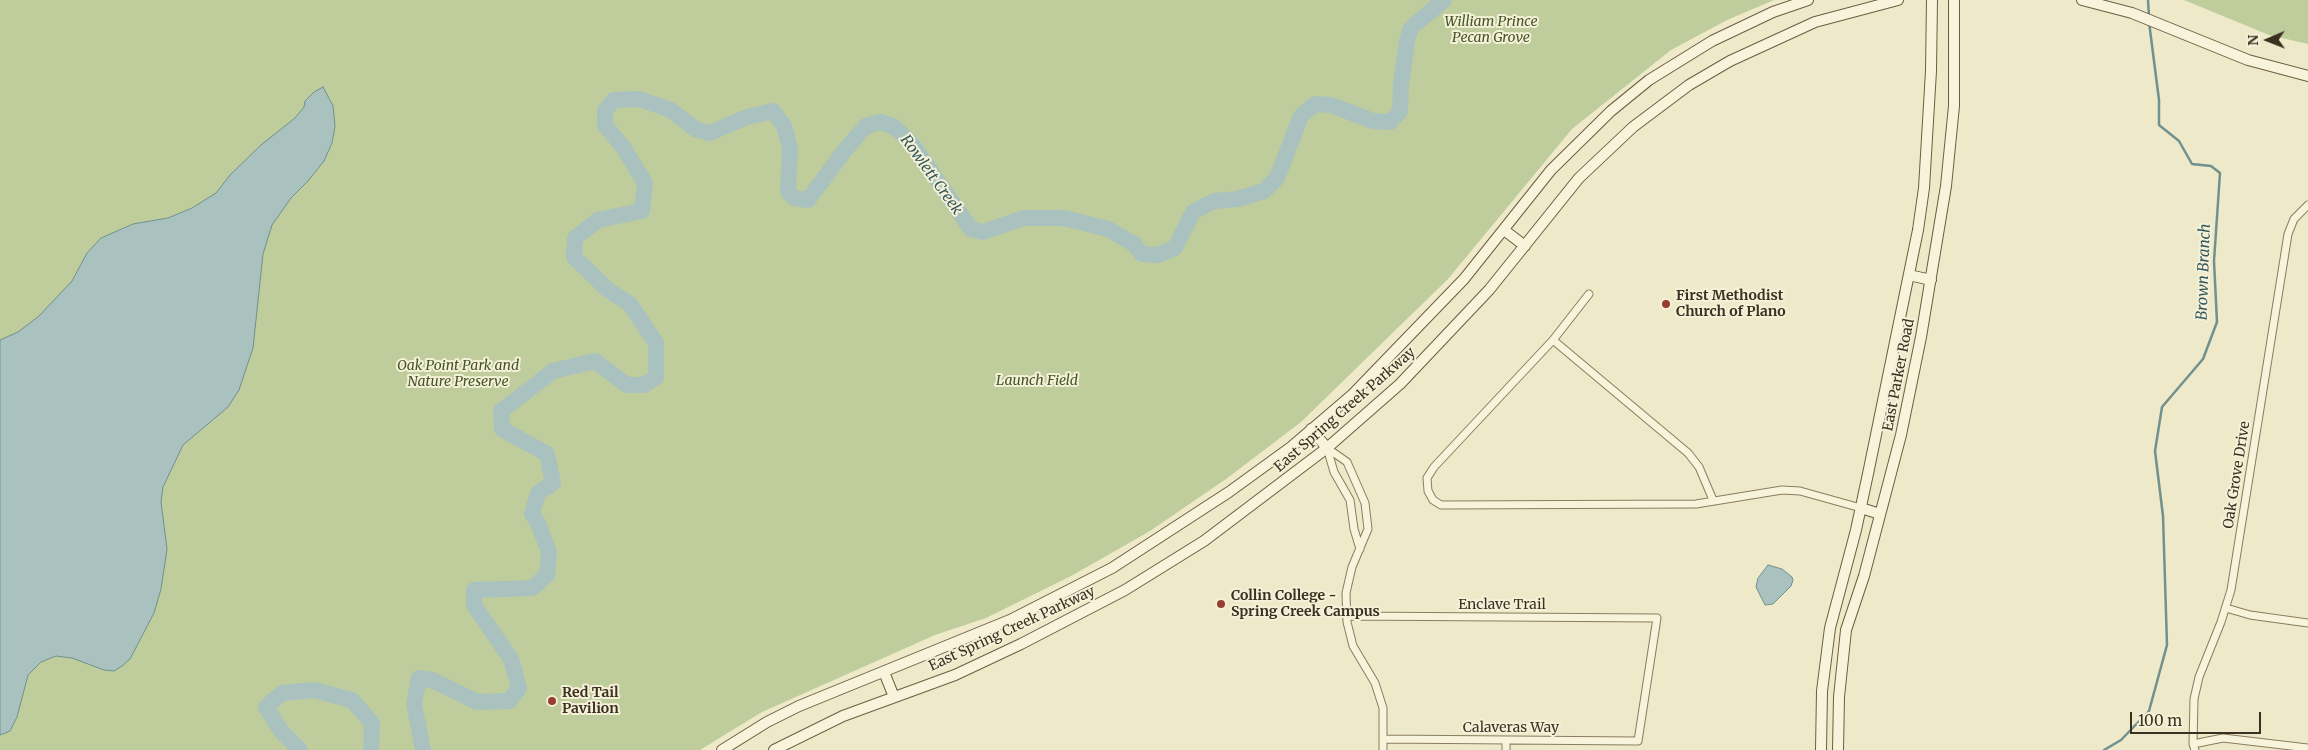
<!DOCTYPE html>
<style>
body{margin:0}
#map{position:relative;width:2308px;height:750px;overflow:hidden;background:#eee9c9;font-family:Merriweather,serif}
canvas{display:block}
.north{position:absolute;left:2243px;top:15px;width:50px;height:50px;-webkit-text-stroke:4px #f5f1d8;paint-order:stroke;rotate:269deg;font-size:14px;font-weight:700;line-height:20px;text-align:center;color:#3b3121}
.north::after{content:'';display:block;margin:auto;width:18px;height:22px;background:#3b3121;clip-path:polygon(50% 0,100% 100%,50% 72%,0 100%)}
.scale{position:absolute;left:2130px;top:712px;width:131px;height:22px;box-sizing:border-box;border:2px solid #3b3121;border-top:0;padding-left:6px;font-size:15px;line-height:18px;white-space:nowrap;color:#3b3121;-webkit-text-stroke:4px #f5f1d8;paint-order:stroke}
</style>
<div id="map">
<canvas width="2308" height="750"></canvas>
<div class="north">N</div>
<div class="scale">100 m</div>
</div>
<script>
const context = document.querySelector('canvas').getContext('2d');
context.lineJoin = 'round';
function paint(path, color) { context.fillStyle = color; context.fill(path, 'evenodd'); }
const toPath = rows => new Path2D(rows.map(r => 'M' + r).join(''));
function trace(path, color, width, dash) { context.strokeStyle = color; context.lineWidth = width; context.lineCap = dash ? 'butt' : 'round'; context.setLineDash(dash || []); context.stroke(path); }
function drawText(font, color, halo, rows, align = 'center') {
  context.font = font + ' Merriweather,serif'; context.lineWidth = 4; context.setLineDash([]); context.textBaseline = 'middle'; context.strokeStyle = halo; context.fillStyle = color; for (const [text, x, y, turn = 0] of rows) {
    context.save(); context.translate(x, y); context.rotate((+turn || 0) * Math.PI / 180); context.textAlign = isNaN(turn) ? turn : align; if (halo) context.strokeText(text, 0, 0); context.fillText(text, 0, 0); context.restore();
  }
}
paint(toPath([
 [0,0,1774,0,1727,20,1671,50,1572,129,1448,279,1301,422,1226,479,1150,531,1073,575,986,618,935,635,762,712,700,750,0,750],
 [2184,0,2308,0,2308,44,2269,35]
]), '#bfcc9c');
const water = toPath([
 [323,87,333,106,335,126,332,143,324,161,308,181,291,198,272,225,263,254,253,348,239,390,228,407,183,445,163,487,161,502,167,549,161,589,154,613,130,659,122,666,114,671,104,670,72,658,56,656,41,662,28,675,17,717,10,731,0,735,0,340,18,332,39,316,72,281,87,253,101,238,133,224,168,218,192,208,216,193,230,175,261,145,295,118,304,107,305,101,314,92,323,87],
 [1768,565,1782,569,1792,577,1793,580,1791,586,1773,604,1765,605,1756,587,1758,578,1768,565]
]);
paint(water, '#a9c2bf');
trace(water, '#70918e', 1);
trace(toPath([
 [2148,0,2149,17],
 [2104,750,2121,740,2149,711,2167,645,2163,516,2155,451,2162,407,2203,359,2217,322,2214,261,2220,173,2211,166,2192,164,2179,141,2159,125,2159,100,2149,22]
]), '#70918e', 2.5);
trace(toPath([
 [300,750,281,731,266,707,282,693,314,690,352,700,372,723,371,750],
 [423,750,414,704,419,678,432,680,477,702,509,701,519,688,511,659,474,605,474,590,532,588,547,575,549,552,538,523,532,514,538,493,553,483,547,454,502,429,501,411,553,371,595,361,627,385,644,385,656,377,656,343,630,304,608,290,574,257,575,238,598,220,642,211,645,183,623,147,605,125,605,111,614,100,639,99,671,110,695,129,710,133,747,117,773,111,784,126,790,148,788,191,794,198,808,200,845,150,866,126,880,122,893,126,912,144,971,229,983,232,1024,218,1064,218,1108,229,1134,244,1142,254,1158,255,1175,248,1193,212,1214,201,1238,199,1264,191,1277,178,1301,116,1315,104,1331,105,1373,121,1390,122,1400,111,1401,84,1407,41,1411,28,1444,0]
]), '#a9c2bf', 16);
const street = toPath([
 [1589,294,1553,340,1434,467,1427,478,1428,491,1433,500,1441,505,1696,504,1782,490,1800,491,1861,508],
 [1553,340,1688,453,1699,467,1713,500],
 [1327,448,1347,462,1365,503,1368,529,1352,567,1346,593,1347,622,1353,646,1375,683,1383,708,1383,750],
 [1327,448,1334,472,1350,500,1354,529,1360,549],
 [2226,608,2250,615,2308,623],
 [1347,616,1657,618,1638,741,1383,739],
 [2193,744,2223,738,2308,748],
 [1506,750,1506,740],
 [2195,750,2193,744,2194,699,2199,677,2221,622,2231,590,2288,234,2294,219,2308,205]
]);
const secondary = toPath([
 [2082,0,2132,13,2248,60,2308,76],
 [1504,230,1525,246],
 [1909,275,1931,280],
 [1311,429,1327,448],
 [1861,508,1880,514],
 [884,672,894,697],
 [722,750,767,722,799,706,1010,620,1112,568,1229,492,1291,447,1353,394,1464,279,1551,170,1611,111,1649,80,1712,41,1773,12,1808,0],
 [774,750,843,716,955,675,1021,644,1125,590,1204,541,1327,448,1400,384,1489,290,1579,178,1633,127,1689,85,1730,61,1815,22,1898,0],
 [1821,750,1822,691,1830,628,1856,530,1869,469,1918,230,1924,188,1931,71,1932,0],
 [1838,750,1839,697,1846,630,1864,576,1901,435,1921,337,1946,186,1954,106,1954,0]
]);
trace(street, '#8a7c5e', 9);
trace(secondary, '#6c5d41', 12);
trace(street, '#f8f4dc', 7);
trace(secondary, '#f8f4dc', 10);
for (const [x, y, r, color] of [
 [1666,304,5,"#973f2f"],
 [1221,604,5,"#973f2f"],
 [552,701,5,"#973f2f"]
]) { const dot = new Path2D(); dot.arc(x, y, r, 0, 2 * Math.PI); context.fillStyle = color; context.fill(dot); trace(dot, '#f5f1d8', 2); }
drawText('italic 14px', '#435628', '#f5f1d8', [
 ["William Prince",1491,22],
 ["Pecan Grove",1491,38],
 ["Oak Point Park and",458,366],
 ["Nature Preserve",458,382],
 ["Launch Field",1037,381]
]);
drawText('bold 14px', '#3b3121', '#f5f1d8', [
 ["First Methodist",1676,296],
 ["Church of Plano",1676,312],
 ["Collin College -",1231,596],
 ["Spring Creek Campus",1231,612],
 ["Red Tail",562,693],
 ["Pavilion",562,709]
], 'left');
drawText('14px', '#3b3121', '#f5f1d8', [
 ["East Parker Road",1899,375,-79],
 ["East Spring Creek Parkway",1345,410,-41],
 ["Oak Grove Drive",2237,475,-81],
 ["Enclave Trail",1502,605],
 ["East Spring Creek Parkway",1012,629,-25],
 ["Calaveras Way",1511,728]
]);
drawText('italic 15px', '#31565a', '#f5f1d8', [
 ["Rowlett Creek",931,175,54],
 ["Brown Branch",2204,272,-88]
]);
</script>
